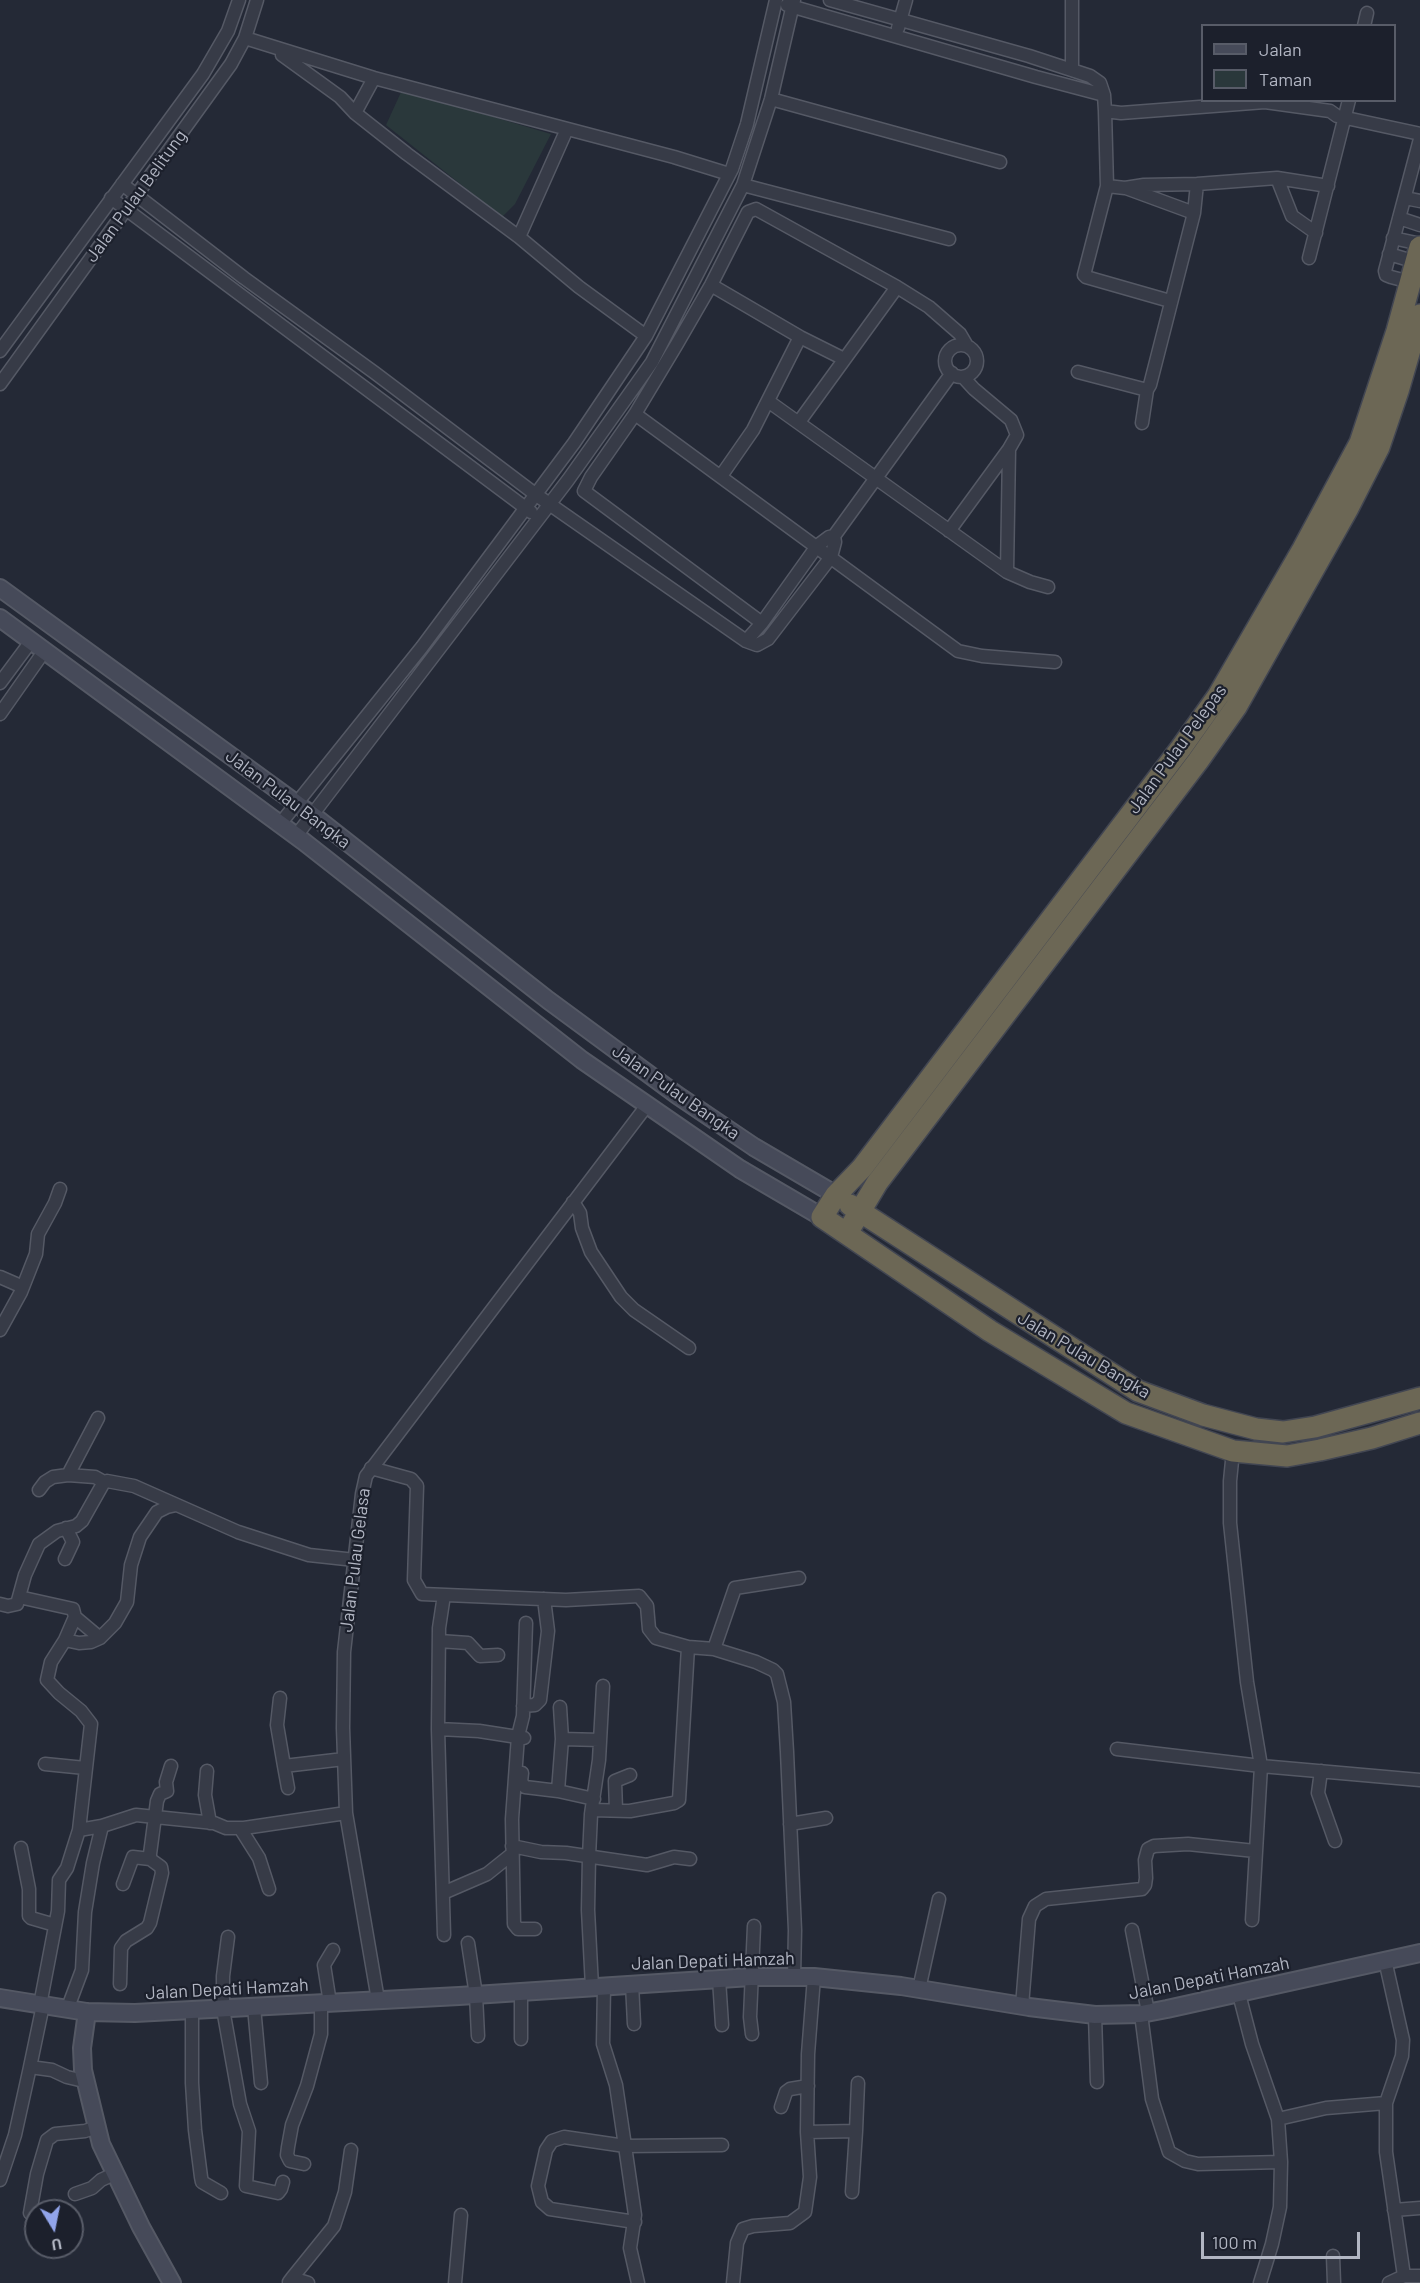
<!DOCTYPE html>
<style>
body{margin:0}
#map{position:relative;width:1420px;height:2283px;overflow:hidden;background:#242936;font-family:Barlow,sans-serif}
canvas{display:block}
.legend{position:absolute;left:1201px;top:24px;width:195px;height:78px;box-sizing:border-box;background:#1c202c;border:2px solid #585c68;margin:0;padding:8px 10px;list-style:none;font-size:18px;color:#b2b6c3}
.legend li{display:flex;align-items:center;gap:12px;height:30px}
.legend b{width:30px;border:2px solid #585c68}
.north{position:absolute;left:24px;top:2199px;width:60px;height:60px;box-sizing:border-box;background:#1c202c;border:2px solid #585c68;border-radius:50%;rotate:170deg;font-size:16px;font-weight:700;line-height:24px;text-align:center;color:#b2b6c3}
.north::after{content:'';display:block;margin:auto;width:21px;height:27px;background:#91a4ea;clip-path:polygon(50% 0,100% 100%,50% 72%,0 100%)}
.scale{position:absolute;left:1201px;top:2232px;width:159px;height:27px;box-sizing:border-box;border:3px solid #b2b6c3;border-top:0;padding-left:8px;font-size:18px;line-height:21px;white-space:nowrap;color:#b2b6c3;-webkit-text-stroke:4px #1c202c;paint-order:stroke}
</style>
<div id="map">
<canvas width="1420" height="2283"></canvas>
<ul class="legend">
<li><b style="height:8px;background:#464a59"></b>Jalan</li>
<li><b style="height:16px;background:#2a383b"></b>Taman</li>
</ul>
<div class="north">U</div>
<div class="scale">100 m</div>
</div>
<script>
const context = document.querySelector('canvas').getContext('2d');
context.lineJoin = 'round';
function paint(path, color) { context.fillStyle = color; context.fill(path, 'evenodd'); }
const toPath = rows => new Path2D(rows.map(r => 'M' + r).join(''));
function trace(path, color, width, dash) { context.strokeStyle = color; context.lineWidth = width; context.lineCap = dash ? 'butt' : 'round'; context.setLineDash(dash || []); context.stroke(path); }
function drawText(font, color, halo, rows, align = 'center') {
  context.font = font + ' Barlow,sans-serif'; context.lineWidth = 4.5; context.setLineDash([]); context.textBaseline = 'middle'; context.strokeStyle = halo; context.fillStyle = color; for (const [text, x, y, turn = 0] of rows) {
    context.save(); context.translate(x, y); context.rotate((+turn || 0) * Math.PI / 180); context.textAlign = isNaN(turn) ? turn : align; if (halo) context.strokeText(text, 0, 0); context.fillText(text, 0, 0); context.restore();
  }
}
paint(toPath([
 [402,90,551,134,515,204,502,217,386,125]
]), '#2a383b');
const street = toPath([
 [830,0,1029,56,1090,76,1100,83,1104,95,1105,111,1121,113,1265,102,1330,111,1337,116,1420,134],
 [787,5,1036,77,1104,95],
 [1364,26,1367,13],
 [898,28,906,0],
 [245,38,374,78,674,157,729,174],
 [282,55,340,97,355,113,407,154,519,237,579,287,646,336],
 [1072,70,1072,0],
 [771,99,1000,162],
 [1105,111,1107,186,1084,275,1086,277,1170,301],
 [355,113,374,78],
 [1277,178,1292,216,1316,233],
 [122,184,244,278,375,373,535,494,746,641,757,645,768,639,831,557,835,542,834,536,829,537,817,546,762,623,746,641],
 [743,185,949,239],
 [1107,186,1125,188,1144,185,1197,184,1277,178,1328,186],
 [1126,188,1194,213],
 [111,198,531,512],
 [1405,198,1420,201],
 [1399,218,1420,225],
 [519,237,567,129],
 [1393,238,1420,244],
 [1389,254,1416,262],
 [1309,258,1349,100],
 [1410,282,1391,277,1386,275,1385,271,1420,139],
 [711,285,800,337,844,359],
 '945 361a16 16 0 1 1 32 0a16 16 0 1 1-32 0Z',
 [0,351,203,74,228,31,239,0],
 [1078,372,1147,390],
 [0,384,231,64,245,38,257,0],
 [768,401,1007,572,1030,582,1048,587],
 [635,414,958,651,982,656,1055,662],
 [799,422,897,287],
 [1142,423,1147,390,1150,385,1194,213,1197,184],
 [721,476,753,430,800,337],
 [949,531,1009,449,1017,435,1011,420,974,389,963,377],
 [834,536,952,373],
 [1007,572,1009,449],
 [762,623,584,491,591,477,635,414,677,344,711,285,748,212,756,209,897,287,929,307,960,334,967,346],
 [0,683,32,640],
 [0,714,45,650],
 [280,824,422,647,574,443,646,336,732,169,747,124,776,0],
 [296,836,568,480,652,362,743,185,771,99,794,0],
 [573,1202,580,1213,582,1228,591,1252,621,1297,634,1310,689,1348],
 [0,1277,23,1287],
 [0,1330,21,1292,36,1254,38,1234,55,1203,60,1189],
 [1233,1451,1230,1481,1230,1523,1247,1682,1261,1766,1252,1920],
 [371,1468,411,1479,417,1486,414,1580,422,1594,566,1600,639,1596,647,1606,649,1629,656,1638,688,1647,714,1649,756,1662,773,1670,777,1674,784,1702,787,1752,795,1930,794,1977],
 [68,1475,98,1418],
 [39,1490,45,1482,53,1477,68,1475,95,1477,104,1482],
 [65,1559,73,1542,66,1528],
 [444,1595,439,1628,438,1729,444,1935],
 [19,1597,73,1609,75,1617,100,1638],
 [0,1604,8,1606,17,1604,25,1575,39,1544,57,1531,76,1526,82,1521,104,1482,107,1481,134,1486,238,1532,309,1555,355,1560],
 [75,1617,65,1640,51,1662,47,1680,59,1693,81,1711,91,1724,79,1830,102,1826,136,1815,214,1823,226,1828,244,1828,346,1813],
 [526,1623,523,1716,518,1736,512,1819,514,1924,518,1929,535,1929],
 [65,1640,79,1643,91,1642,100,1638,115,1623,127,1602,131,1565,140,1537,157,1512,167,1507,176,1505],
 [439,1641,468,1643,480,1656,498,1655],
 [714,1649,735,1588,799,1578],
 [280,1698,277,1725,284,1766,344,1759],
 [523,1706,535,1705,540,1700,548,1631,544,1599],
 [560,1707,562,1739],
 [438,1729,479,1731,524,1738],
 [1117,1749,1261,1766,1420,1780],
 [45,1764,85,1768],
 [284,1766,288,1788],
 [207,1771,205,1795,210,1823],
 [1321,1771,1318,1793,1335,1841],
 [522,1773,521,1782,525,1787,558,1791,594,1799],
 [558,1791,562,1739,600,1740],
 [592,1810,630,1811,674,1803,679,1800,688,1647],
 [616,1810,615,1781,630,1775],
 [790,1824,826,1818],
 [240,1828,259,1858,269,1889],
 [512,1846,541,1852,566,1853,647,1865,674,1857,690,1859],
 [21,1848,29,1889,29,1916,31,1918,55,1925],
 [123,1884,133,1857,150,1859],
 [443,1893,487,1874,512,1854],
 [1132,1930,1148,2012],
 [228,1937,223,1976,223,2009,240,2104,249,2131,246,2186,278,2193,281,2189,283,2182],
 [468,1943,476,1995,478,2036],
 [1385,1960,1403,2040,1402,2056,1386,2103,1386,2152,1404,2276],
 [719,1979,722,2025],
 [120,1984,121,1948,126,1941,147,1928,150,1923,162,1873,161,1867,150,1859,150,1854,157,1801,160,1794,167,1791,166,1782,171,1766],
 [632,1984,634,2024],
 [604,1986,603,2044,616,2085,625,2146,564,2137,552,2141,546,2150,538,2186,542,2202,550,2209,635,2222],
 [592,1987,588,1910,589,1857,591,1814,599,1760,603,1686],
 [919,1989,939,1899],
 [521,1992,521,2039],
 [1239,1994,1252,2044,1278,2119,1281,2162,1280,2207,1272,2244,1260,2283],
 [378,2000,346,1813,343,1728,344,1652,362,1494,366,1476,648,1104],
 [330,2003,324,1965,333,1950],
 [40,2005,58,1911,59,1880,67,1868,79,1830],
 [1022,2006,1029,1919,1035,1906,1046,1899,1142,1889,1145,1885,1146,1878,1145,1860,1148,1849,1154,1846,1188,1844,1255,1851],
 [254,2007,261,2083],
 [67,2010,82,1970,85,1912,93,1863,102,1826],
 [192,2011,192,2083,195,2130,201,2177,202,2182,221,2193],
 [1141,2014,1152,2099,1169,2152,1185,2161,1198,2164,1281,2162],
 [1095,2015,1097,2082],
 [752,2034,750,2017,754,1926],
 [30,2067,43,2005],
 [781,2107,786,2092,790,2089,808,2086],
 [1278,2119,1326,2108,1386,2103],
 [807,2132,856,2131,858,2083],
 [304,2164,290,2161,287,2155,288,2147,292,2125,307,2086,321,2034,321,2003],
 [0,2180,15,2135,30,2067,52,2070,67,2077,84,2081],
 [852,2192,856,2131],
 [75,2194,92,2188,101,2180,114,2174],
 [1394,2210,1420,2208],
 [30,2213,37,2174,47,2140,55,2134,85,2131,97,2127],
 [1333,2256,1334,2283],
 [292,2278,334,2226,345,2192,351,2150],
 [289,2282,292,2278,308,2283],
 [455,2283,461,2215],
 [638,2283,630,2248,635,2215,625,2146,722,2145],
 [733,2283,737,2243,743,2229,753,2226,790,2223,805,2212,810,2177,807,2132,808,2054,814,1977],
 [1389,2283,1404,2276,1420,2276]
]);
const secondary = toPath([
 [0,588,319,820,548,1000,677,1095,754,1147,836,1195],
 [0,618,303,841,582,1060,740,1169,822,1217],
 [0,1998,87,2012,135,2013,459,1996,751,1977,814,1977,901,1986,1029,2007,1095,2015,1141,2014,1167,2009,1420,1953],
 [87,2012,82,2048,83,2070,101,2144,141,2227,172,2283]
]);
const highway = toPath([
 [1420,247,1397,331,1360,443,1303,549,1218,696,1181,748,862,1168,836,1195,822,1217,990,1331,1126,1413,1233,1451,1287,1456,1320,1450,1372,1438,1420,1423],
 [850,1205,1138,1391,1203,1415,1256,1429,1283,1432,1315,1427,1420,1398],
 [847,1233,877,1183,1198,761,1236,707,1348,508,1379,447,1398,391,1420,315]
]);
trace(street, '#555965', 15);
trace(secondary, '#555965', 20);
trace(highway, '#424652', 24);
trace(street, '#373b47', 12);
trace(secondary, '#464a59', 16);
trace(highway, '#6c6755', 21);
drawText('18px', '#b2b6c3', '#1c202c', [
 ["Jalan Pulau Belitung",136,196,-54],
 ["Jalan Pulau Pelepas",1177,749,-54],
 ["Jalan Pulau Bangka",288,799,37],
 ["Jalan Pulau Bangka",676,1092,35],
 ["Jalan Pulau Bangka",1084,1355,31],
 ["Jalan Pulau Gelasa",355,1560,-83],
 ["Jalan Depati Hamzah",713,1961,-2],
 ["Jalan Depati Hamzah",1209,1978,-11],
 ["Jalan Depati Hamzah",227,1989,-3]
]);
</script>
